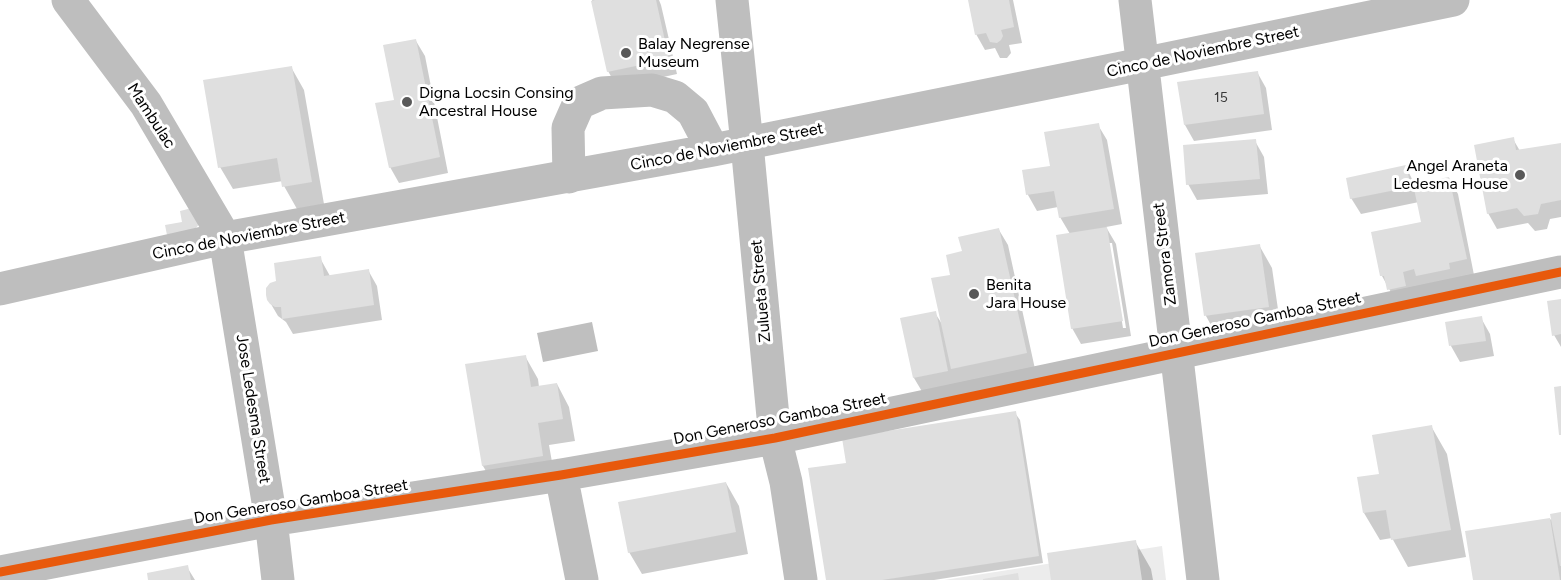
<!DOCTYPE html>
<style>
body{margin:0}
canvas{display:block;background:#fff}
</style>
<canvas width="1561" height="580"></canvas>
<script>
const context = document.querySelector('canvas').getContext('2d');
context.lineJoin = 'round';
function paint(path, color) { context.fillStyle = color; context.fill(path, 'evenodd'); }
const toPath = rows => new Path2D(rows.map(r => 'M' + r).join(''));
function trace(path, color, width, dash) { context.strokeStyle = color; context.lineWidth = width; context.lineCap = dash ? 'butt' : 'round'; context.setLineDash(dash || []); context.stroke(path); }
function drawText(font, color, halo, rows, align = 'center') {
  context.font = font + ' Figtree,sans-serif'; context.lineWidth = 6; context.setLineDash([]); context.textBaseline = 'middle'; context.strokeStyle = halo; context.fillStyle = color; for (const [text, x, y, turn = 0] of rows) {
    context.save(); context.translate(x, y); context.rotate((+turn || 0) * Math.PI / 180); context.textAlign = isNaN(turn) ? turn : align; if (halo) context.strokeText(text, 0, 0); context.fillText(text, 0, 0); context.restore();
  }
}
paint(toPath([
 [1162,546,1166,580,944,580]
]), '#ececec');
paint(toPath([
 [592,322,598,351,543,362,537,333]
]), '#bfbfbf');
paint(toPath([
 [592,0,659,0,661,5,677,74,617,87,608,71],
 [969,0,1013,0,1022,43,1009,45,1011,53,1007,58,1000,58,995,48,985,50,976,34],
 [416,41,425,56,448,173,399,183,390,167,396,101],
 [291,67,304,90,324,204,297,209,284,186,283,181,233,189,220,167],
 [1257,72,1266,88,1272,130,1194,141,1185,125,1179,83],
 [1098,125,1107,140,1122,224,1106,227,1116,244,1131,336,1081,344,1072,328,1070,234,1060,217,1058,207,1037,211,1028,195,1024,172,1051,167],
 [1109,243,1112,243,1126,328,1123,328],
 [1513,139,1520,151,1561,146,1561,217,1550,219,1547,229,1535,231,1528,223,1497,229,1488,213],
 [1255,141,1264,157,1268,194,1197,200,1188,184],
 [1406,167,1415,185,1449,178,1458,194,1474,275,1398,305,1382,276,1423,223,1419,202,1361,214,1351,198],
 [999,230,1008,245,1035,369,930,405,914,378,902,320,935,313,942,324,952,276,963,252],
 [1259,245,1272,268,1281,330,1218,338,1206,316,1197,254],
 [320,258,330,276,368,270,377,286,382,320,293,334,286,322,278,316,268,299],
 [1561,301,1561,347,1554,335],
 [1481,318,1490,334,1494,356,1460,362,1451,346,1447,323],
 [525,356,538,379,539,387,557,384,569,407,575,441,549,445,555,479,496,488,483,466,467,366],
 [1015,413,1020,420,1043,563,934,580,827,580,848,464],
 [1431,426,1447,454,1466,557,1408,567,1392,538,1380,540,1364,513,1381,475],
 [726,483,739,506,748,554,642,574,629,552],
 [1561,513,1561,580,1474,580,1467,532,1553,519],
 [1135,541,1151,569,1153,580,1053,580],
 [187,567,195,580,150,580]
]), '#0003');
paint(toPath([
 [595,0,656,0,669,59,607,72,591,1],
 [968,0,1009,0,1014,27,1001,30,1003,36,1001,40,997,43,990,42,986,33,975,35],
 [416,39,440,157,389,168,375,103,394,100,383,45],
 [292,66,312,182,282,187,277,158,218,168,203,80],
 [1258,71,1264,114,1184,125,1177,82],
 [1099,123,1114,209,1059,218,1054,191,1026,195,1022,170,1050,166,1044,132],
 [1514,137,1516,150,1561,143,1561,200,1541,204,1538,214,1524,216,1517,208,1487,214,1474,145],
 [1256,139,1260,179,1186,185,1183,145],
 [1406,165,1411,187,1350,199,1346,178],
 [1449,177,1467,259,1449,263,1450,269,1416,276,1414,269,1403,272,1406,286,1387,290,1384,276,1380,276,1371,232,1421,222,1413,184],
 [192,208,199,224,190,236,168,240,165,225,182,222,180,211],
 [1107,227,1123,321,1071,329,1056,235],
 [999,228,1027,353,951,369,931,278,950,275,946,255,962,251,958,237],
 [1260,244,1269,307,1204,316,1195,253],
 [321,256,324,276,369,269,374,305,282,319,281,307,275,307,270,304,267,300,266,295,266,288,270,283,276,281,274,263],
 [1561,299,1561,334,1552,336,1547,301],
 [936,311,948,371,913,378,900,318],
 [1482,316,1486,341,1449,346,1445,322],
 [526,355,531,387,557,383,563,419,538,423,543,456,482,466,465,364],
 [1561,386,1561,435,1559,435,1554,387],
 [1016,411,1039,556,882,580,826,580,808,468,846,463,842,438],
 [1432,425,1451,530,1391,540,1386,510,1363,513,1357,477,1379,474,1372,435],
 [726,482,736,532,628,553,618,502],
 [1561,512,1561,566,1560,566,1550,514],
 [1550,518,1560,580,1473,580,1465,531],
 [1136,540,1142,580,1051,580,1047,553],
 [188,565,191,580,148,580,147,573],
 [1018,573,1019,580,983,580,983,579]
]), '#dfdfdf');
trace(toPath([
 [68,0,146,104,225,238,271,520,278,580],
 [732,0,747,144,775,438,786,482,801,580],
 [1135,0,1203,580],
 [569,177,568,128,579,103,602,93,652,90,675,97,693,112,713,150],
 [0,289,225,238,713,150,1142,64,1453,0],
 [561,475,582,580],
 [0,572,271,520,561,475,775,438,1561,272]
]), '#bebebe', 33);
trace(toPath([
 [0,572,271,520,561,475,775,438,1561,272]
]), '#e8590c', 9);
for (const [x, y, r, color] of [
 [626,53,6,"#595959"],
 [407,102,6,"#595959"],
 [1520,175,6,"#595959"],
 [974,294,6,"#595959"]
]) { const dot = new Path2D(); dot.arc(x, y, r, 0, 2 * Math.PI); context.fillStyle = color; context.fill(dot); trace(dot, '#fff', 2); }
drawText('14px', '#383838', null, [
 ["15",1221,98]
]);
drawText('16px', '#000', '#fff', [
 ["Balay Negrense",638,44],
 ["Museum",638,62],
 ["Digna Locsin Consing",419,93],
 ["Ancestral House",419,111],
 ["Angel Araneta",1508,166,"right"],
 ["Ledesma House",1508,184,"right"],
 ["Benita",986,285],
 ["Jara House",986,303]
], 'left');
drawText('16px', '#000', '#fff', [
 ["Cinco de Noviembre Street",1203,52,-12],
 ["Mambulac",151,116,57],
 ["Cinco de Noviembre Street",727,147,-11],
 ["Cinco de Noviembre Street",249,236,-11],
 ["Zamora Street",1165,254,-97],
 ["Zulueta Street",761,291,-95],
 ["Don Generoso Gamboa Street",1255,320,-12],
 ["Jose Ledesma Street",253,409,81],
 ["Don Generoso Gamboa Street",780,419,-11],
 ["Don Generoso Gamboa Street",301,502,-9]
]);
</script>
